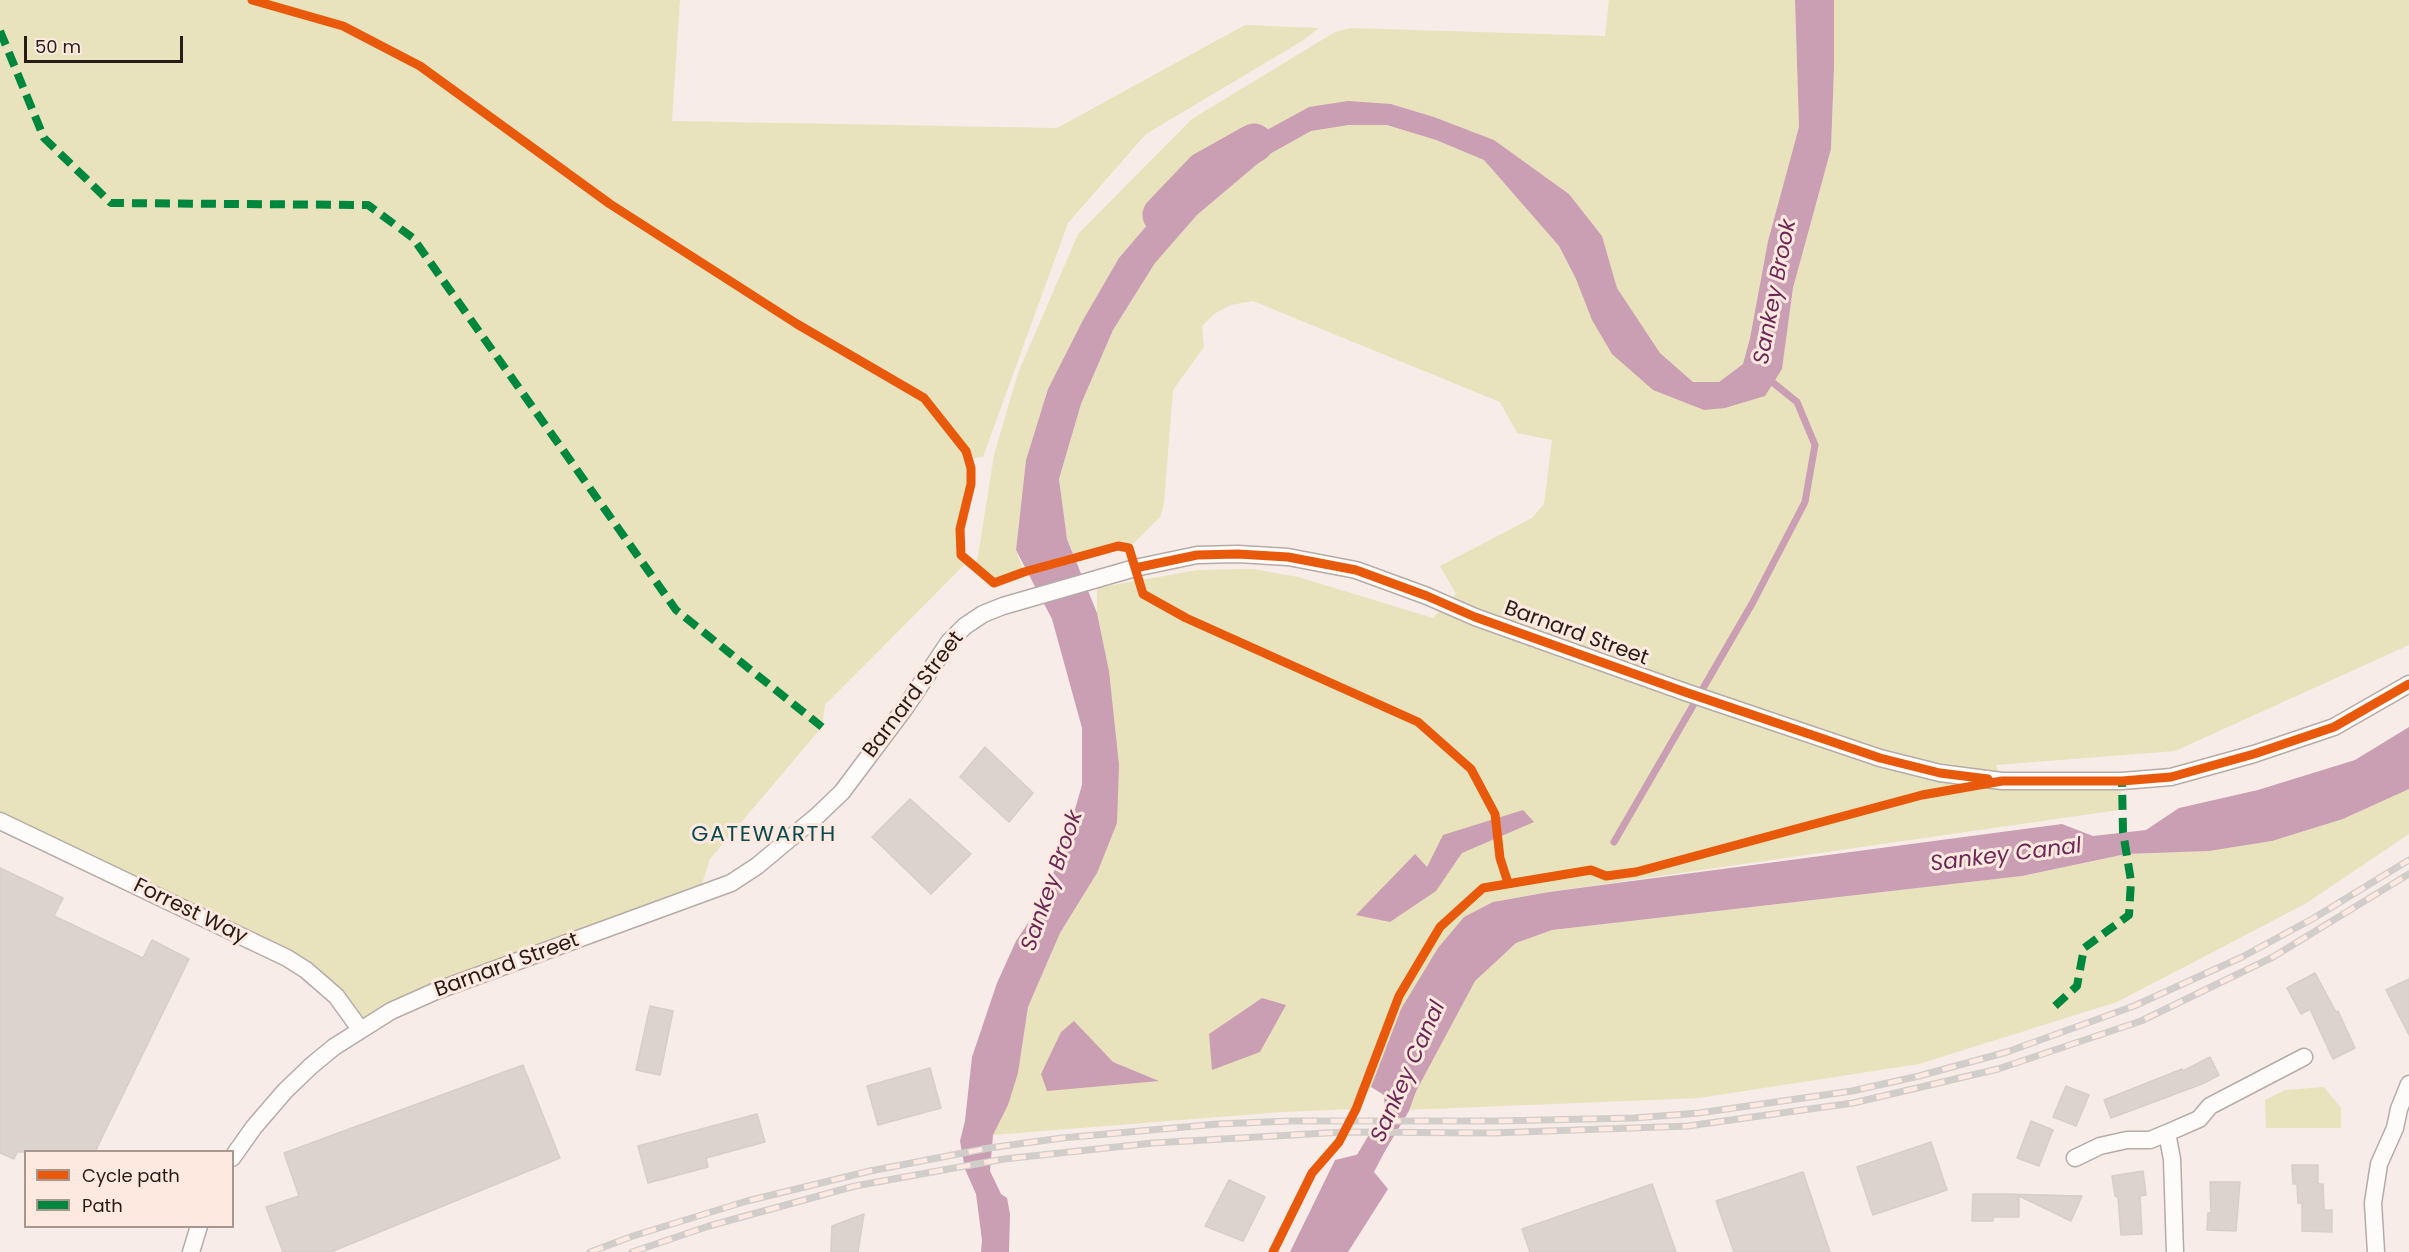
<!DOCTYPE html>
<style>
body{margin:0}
#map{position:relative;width:2409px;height:1252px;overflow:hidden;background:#f7ece7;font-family:Poppins,sans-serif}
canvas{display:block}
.legend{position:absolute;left:24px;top:1150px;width:210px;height:78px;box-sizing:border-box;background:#fee9e0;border:2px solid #a8978f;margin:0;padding:8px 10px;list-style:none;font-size:18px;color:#271b15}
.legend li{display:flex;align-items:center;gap:12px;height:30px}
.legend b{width:30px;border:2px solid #a8978f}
.scale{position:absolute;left:24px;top:36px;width:159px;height:27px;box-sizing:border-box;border:3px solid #271b15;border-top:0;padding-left:8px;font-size:18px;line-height:21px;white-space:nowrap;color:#271b15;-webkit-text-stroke:4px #fee9e0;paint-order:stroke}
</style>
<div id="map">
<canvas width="2409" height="1252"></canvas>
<ul class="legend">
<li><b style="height:8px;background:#e8590c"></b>Cycle path</li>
<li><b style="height:8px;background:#00873e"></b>Path</li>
</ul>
<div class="scale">50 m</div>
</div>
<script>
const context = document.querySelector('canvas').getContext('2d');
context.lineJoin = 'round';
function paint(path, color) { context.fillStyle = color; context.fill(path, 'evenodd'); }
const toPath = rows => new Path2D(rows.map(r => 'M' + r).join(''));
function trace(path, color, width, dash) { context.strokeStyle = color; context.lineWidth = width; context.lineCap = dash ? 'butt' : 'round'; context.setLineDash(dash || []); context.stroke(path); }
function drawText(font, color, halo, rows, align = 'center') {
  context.font = font + ' Poppins,sans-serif'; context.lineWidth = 6; context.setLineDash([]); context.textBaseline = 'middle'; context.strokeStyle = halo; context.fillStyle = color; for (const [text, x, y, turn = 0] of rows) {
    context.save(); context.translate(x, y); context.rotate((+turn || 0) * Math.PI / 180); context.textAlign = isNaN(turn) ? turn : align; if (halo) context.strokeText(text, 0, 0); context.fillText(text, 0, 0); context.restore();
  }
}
paint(toPath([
 [0,0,680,0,672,121,1057,128,1245,25,1319,28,1302,41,1146,134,1068,223,983,457,968,459,971,468,971,484,960,529,961,555,968,561,825,705,822,727,710,859,698,896,360,1029,321,982,0,821],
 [1609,0,1795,0,1799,127,1768,241,1750,338,1743,364,1719,382,1693,382,1660,353,1617,288,1602,236,1569,194,1494,140,1434,117,1391,104,1309,107,1232,149,1165,204,1119,258,1083,320,1048,389,1026,460,1016,550,1022,568,994,583,974,567,978,556,994,455,1018,373,1078,234,1192,119,1335,32,1350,28,1605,36],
 [1834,0,2409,0,2409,645,2175,751,1996,765,2002,781,2122,781,2119,810,1549,892,1493,902,1401,1009,1371,1087,1356,1109,1282,1112,993,1135,1018,1073,1028,1007,1060,933,1097,873,1109,671,1097,613,1097,588,1197,570,1253,569,1298,577,1433,618,1456,594,1440,566,1532,518,1544,504,1552,440,1517,433,1500,402,1253,301,1231,305,1214,314,1202,326,1204,347,1173,390,1164,503,1160,517,1129,548,1118,546,1092,553,1074,554,1067,539,1059,479,1081,404,1113,330,1155,263,1197,215,1268,155,1311,131,1349,125,1387,125,1436,140,1484,160,1559,246,1576,279,1704,410,1782,368,1793,288,1831,149,1834,68],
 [1494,815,1494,839,1463,851],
 [2409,789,2409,834,2305,904,2117,1002,1919,1064,1699,1098,1406,1110,1474,981,1516,943,1552,930,2022,876,2126,854,2209,851,2272,841,2343,819],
 [2324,1087,2341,1108,2341,1128,2266,1128,2265,1100,2285,1090]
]), '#e8e3bd');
paint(toPath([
 [1795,0,1834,0,1834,68,1831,149,1793,288,1782,369,1765,396,1725,408,1704,410,1653,390,1612,354,1592,320,1576,279,1559,246,1484,160,1436,140,1387,125,1349,125,1311,131,1268,155,1197,215,1155,263,1113,330,1081,404,1059,479,1067,539,1097,613,1109,671,1119,765,1117,823,1097,873,1060,933,1028,1007,1018,1073,1008,1105,993,1135,990,1171,1001,1194,1007,1198,1010,1214,1009,1252,981,1252,982,1240,976,1194,965,1169,960,1141,965,1121,972,1057,997,983,1016,941,1040,905,1064,847,1082,785,1082,728,1052,619,1016,550,1026,460,1048,389,1083,320,1119,258,1165,204,1232,149,1309,107,1348,101,1391,104,1434,117,1494,140,1569,194,1602,236,1617,288,1660,353,1693,382,1719,382,1743,364,1750,338,1768,241,1799,127],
 [2409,727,2409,789,2343,819,2272,841,2209,851,2126,854,2022,876,1552,930,1516,943,1475,981,1406,1110,1385,1110,1384,1095,1371,1087,1401,1009,1438,948,1464,917,1493,902,1549,892,2062,824,2093,836,2146,830,2179,808,2258,790,2355,760],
 [1523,810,1534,822,1462,853,1436,891,1390,922,1356,915,1415,854,1427,867,1443,835],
 [1262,998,1286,1005,1260,1052,1212,1070,1209,1034],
 [1074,1021,1113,1062,1159,1081,1047,1091,1041,1074,1061,1032],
 [1367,1141,1389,1143,1374,1172,1388,1189,1348,1252,1290,1252,1335,1160,1360,1154]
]), '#ca9eb3');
paint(toPath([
 [1076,553,1079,561,1026,576,1022,569]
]), '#f7ece7');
trace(toPath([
 [1614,842,1753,602,1805,502,1815,445,1797,402,1766,377]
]), '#ca9eb3', 7);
trace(toPath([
 [1362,1168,1399,1106,1408,1081]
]), '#ca9eb3', 22);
trace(toPath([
 [1162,215,1204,171,1254,143]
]), '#ca9eb3', 39);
const building = toPath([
 [985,747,1033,793,1009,822,960,777,985,747],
 [910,799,971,854,931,894,872,837,910,799],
 [0,868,63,898,54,916,143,958,152,940,189,959,95,1152,17,1152,14,1159,0,1153,0,868],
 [2315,973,2336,1012,2338,1011,2355,1048,2333,1059,2310,1009,2301,1014,2287,988,2315,973],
 [2409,979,2409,1035,2386,990,2409,979],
 [650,1006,673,1011,660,1075,636,1070,650,1006],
 [2210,1057,2219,1075,2202,1084,2111,1118,2104,1100,2182,1069,2183,1071,2210,1057],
 [523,1065,560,1158,331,1252,283,1252,266,1207,299,1196,284,1153,523,1065],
 [930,1068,941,1108,878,1125,867,1086,930,1068],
 [2066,1086,2089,1095,2076,1126,2053,1117,2066,1086],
 [757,1114,765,1142,706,1158,708,1167,648,1183,638,1146,757,1114],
 [2031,1121,2053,1130,2039,1166,2017,1158,2031,1121],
 [1931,1142,1947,1190,1873,1215,1857,1167,1931,1142],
 [2292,1165,2318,1165,2318,1184,2323,1184,2324,1210,2332,1210,2332,1232,2302,1231,2302,1203,2298,1203,2297,1184,2293,1184,2292,1165],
 [2143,1171,2146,1195,2140,1196,2142,1234,2121,1235,2118,1198,2115,1196,2112,1176,2143,1171],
 [1803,1172,1830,1252,1734,1252,1716,1201,1803,1172],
 [1229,1180,1265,1197,1243,1241,1205,1226,1229,1180],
 [2210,1182,2240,1182,2236,1231,2207,1230,2208,1213,2211,1213,2210,1182],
 [1652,1184,1676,1252,1530,1252,1522,1229,1652,1184],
 [1973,1194,2002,1194,2082,1196,2071,1221,2019,1196,2019,1217,1993,1217,1993,1221,1972,1221,1973,1194],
 [864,1214,858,1252,831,1252,832,1226,864,1214]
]);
paint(building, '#dcd4cc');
trace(building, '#d7cec7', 1.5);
const minor = toPath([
 [0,821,287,958,306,970,336,996,360,1029],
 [2167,1133,2172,1159,2175,1252],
 [232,1158,254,1127,285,1091,311,1066,334,1047,391,1011,436,991,731,883,757,866,817,816,842,792,905,708,949,642,965,626,983,614,1003,606,1135,568,1197,555,1238,554,1288,557,1356,570,1427,596,1475,617,1685,692,1880,758,1940,773,2002,781,2122,781,2171,777,2254,754,2334,727,2409,684],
 [2075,1158,2100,1146,2127,1140,2150,1140,2167,1133,2199,1119,2210,1106,2304,1057],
 [191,1252,199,1226],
 [2376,1252,2373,1203,2379,1164,2395,1128,2399,1109,2409,1084]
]);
trace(minor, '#b6aba6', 19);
trace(minor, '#fefcfb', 16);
const rail = toPath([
 [590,1252,633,1236,747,1201,870,1171,989,1148,1062,1138,1218,1124,1290,1121,1496,1121,1634,1118,1699,1113,1852,1091,1919,1076,2007,1052,2134,1006,2242,957,2314,918,2409,860],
 [632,1252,709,1226,855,1186,1004,1159,1153,1143,1344,1132,1492,1133,1688,1126,1853,1103,1998,1069,2141,1021,2273,957,2409,874]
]);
trace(rail, '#d1cdcb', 7);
trace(rail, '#fee9e0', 4.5, [14]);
trace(toPath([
 [0,31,44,138,111,203,368,205,413,238,676,610,822,727],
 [2055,1006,2077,986,2084,948,2129,915,2131,881,2123,832,2122,781]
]), '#00873e', 8, [15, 8]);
trace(toPath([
 [252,0,343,26,420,66,610,204,797,324,924,398,966,451,971,468,971,484,960,529,961,555,994,583,1024,572,1118,546,1129,548,1143,594,1186,618,1418,722,1471,769,1495,814,1500,858,1508,883],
 [1135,568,1197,555,1238,554,1288,557,1356,570,1427,596,1475,617,1685,692,1880,758,1940,773,1988,779],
 [1273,1252,1312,1173,1339,1142,1356,1109,1399,996,1440,927,1483,888,1591,870,1606,876,1636,872,1922,795,2002,781,2122,781,2171,777,2254,754,2334,727,2409,684]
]), '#e8590c', 9);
drawText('21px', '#271b15', '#fee9e0', [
 ["Barnard Street",1576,634,20],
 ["Barnard Street",914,695,-53],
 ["Forrest Way",190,912,26],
 ["Barnard Street",507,966,-20]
]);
drawText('italic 22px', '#6d2754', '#fee9e0', [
 ["Sankey Brook",1776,292,-79],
 ["Sankey Canal",2006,856,-7],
 ["Sankey Brook",1053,881,-71],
 ["Sankey Canal",1409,1072,-66]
]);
context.letterSpacing = '1.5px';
drawText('22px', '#094a4e', '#fee9e0', [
 ["GATEWARTH",764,835]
]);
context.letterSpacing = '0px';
</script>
